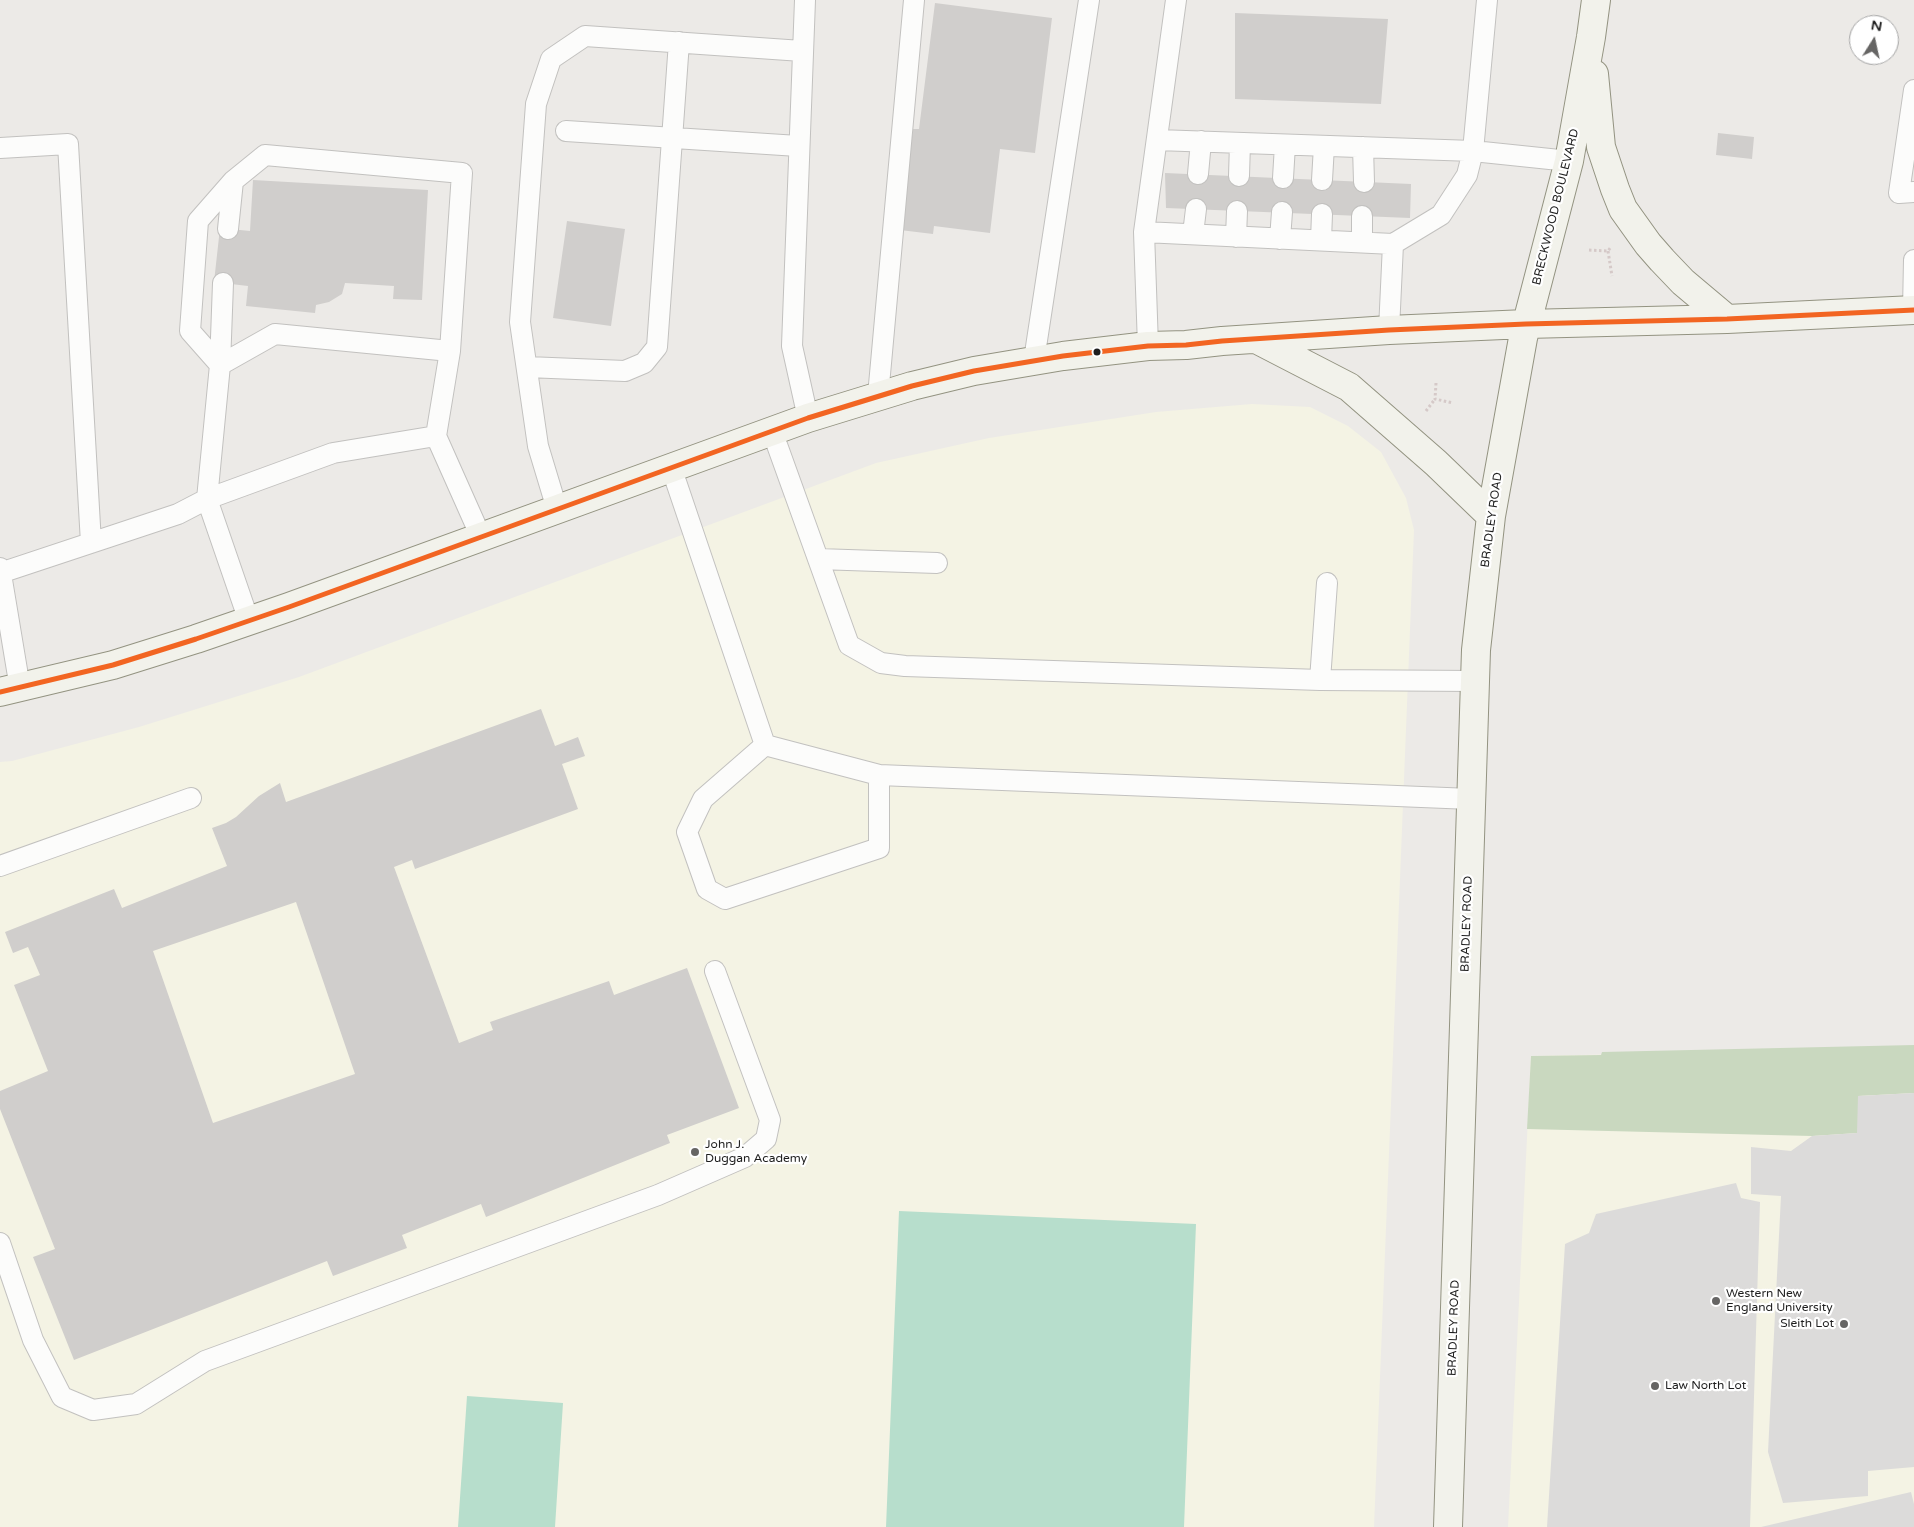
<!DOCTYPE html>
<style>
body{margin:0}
#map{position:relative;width:1914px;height:1527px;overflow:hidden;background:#eceae7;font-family:"Varela Round",sans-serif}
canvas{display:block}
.north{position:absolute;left:1849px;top:15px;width:50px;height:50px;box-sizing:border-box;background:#fff;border:1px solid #a5a5a5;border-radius:50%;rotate:10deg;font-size:14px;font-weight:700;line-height:20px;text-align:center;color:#1e1e1e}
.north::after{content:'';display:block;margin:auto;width:18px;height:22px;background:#666564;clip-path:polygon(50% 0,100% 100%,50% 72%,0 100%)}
</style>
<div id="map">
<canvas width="1914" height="1527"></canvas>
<div class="north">N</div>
</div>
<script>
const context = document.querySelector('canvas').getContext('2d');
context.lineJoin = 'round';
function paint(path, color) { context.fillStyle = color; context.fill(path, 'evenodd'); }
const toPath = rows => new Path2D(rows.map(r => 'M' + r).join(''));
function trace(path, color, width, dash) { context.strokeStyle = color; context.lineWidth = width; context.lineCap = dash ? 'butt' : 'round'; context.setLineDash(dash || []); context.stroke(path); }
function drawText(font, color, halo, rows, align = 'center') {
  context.font = font + ' "Varela Round",sans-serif'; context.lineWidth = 4.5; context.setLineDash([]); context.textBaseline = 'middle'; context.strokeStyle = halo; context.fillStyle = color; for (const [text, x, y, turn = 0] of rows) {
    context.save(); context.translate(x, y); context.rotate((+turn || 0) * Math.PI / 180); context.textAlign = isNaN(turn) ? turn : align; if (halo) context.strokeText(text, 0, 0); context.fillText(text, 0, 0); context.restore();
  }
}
paint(toPath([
 [1252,404,1310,407,1348,426,1381,452,1406,498,1414,530,1374,1527,0,1527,0,762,12,761,139,727,299,677,876,463,989,438,1156,412],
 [1914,1048,1914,1527,1508,1527,1531,1056]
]), '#f4f3e4');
paint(toPath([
 [1914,1045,1914,1093,1858,1096,1858,1133,1812,1136,1527,1129,1531,1056,1601,1055,1602,1052]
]), '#c9d8bf');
paint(toPath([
 [899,1211,1196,1224,1184,1527,886,1527],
 [467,1396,563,1403,555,1527,458,1527]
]), '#b7decc');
paint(toPath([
 [1914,1093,1914,1467,1868,1471,1868,1496,1783,1503,1768,1452,1781,1196,1751,1194,1751,1147,1791,1151,1812,1136,1857,1133,1858,1096],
 [1736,1183,1741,1198,1760,1202,1750,1527,1547,1527,1565,1244,1589,1233,1596,1214],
 [1911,1492,1914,1504,1914,1527,1761,1527]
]), '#dcdbda');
paint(toPath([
 [935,3,1052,18,1035,153,1000,149,990,233,934,226,933,234,900,230,913,129,919,129],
 [1235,13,1388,19,1381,104,1235,99],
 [1718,133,1754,137,1752,159,1716,155],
 [1165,173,1411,184,1410,218,1166,208],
 [253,180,428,190,422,300,393,299,394,286,345,283,342,294,329,302,316,305,315,313,246,306,248,286,214,282,220,228,250,231],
 [567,221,625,229,611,326,553,318],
 [541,709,555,746,578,737,585,756,562,764,578,809,415,869,412,860,394,867,459,1043,493,1030,490,1022,609,981,614,995,687,968,739,1108,667,1135,670,1143,486,1217,481,1204,402,1235,407,1248,333,1276,327,1261,74,1360,33,1257,55,1249,0,1109,0,1091,48,1071,14,985,40,975,28,947,13,953,5,932,114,889,122,908,227,866,212,828,226,823,236,817,259,796,280,783,286,802],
 [296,902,355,1074,213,1123,153,951]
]), '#d0cecc');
const lane = toPath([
 [805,0,792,346,808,418],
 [1176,0,1144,232,1393,244],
 [1914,90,1899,193,1914,192],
 [566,131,798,146],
 [1157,140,1473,151,1487,0],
 [1363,147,1364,182],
 [0,148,68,144,91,543],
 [1198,174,1201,141],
 [1239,176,1240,143],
 [1283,178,1285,145],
 [1322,180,1324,146],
 [228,229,233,181],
 [1144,232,1148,346],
 [1193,234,1196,209],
 [1236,237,1237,211],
 [1280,239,1282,212],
 [1321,240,1322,214],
 [1362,242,1362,216],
 [223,283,220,365,207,499,249,621],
 [1913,310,1914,260],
 [1389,330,1393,244,1441,215,1467,175,1473,151,1569,161],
 [1034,360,1089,0],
 [220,365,190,331,198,221,233,181,265,155,462,173,450,351,436,436,481,537],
 [220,365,275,334,450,351],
 [527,367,625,371,644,363,657,347,679,42],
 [878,396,914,0],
 [772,431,849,645,881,663,905,666,1320,680,1475,681],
 [671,467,765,745],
 [557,509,538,446,520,322,536,104,551,59,585,36,802,51],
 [818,559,937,563],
 [0,568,20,688],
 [0,573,178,514,207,499,333,453,436,436],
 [1320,680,1327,583],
 [765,745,879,775,1471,799],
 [765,745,703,799,687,832,707,889,725,899,879,848,879,775],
 [0,866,191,798],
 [0,1243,33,1340,62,1397,93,1410,136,1404,205,1361,658,1195,745,1157,766,1139,770,1120,715,971]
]);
const secondary = toPath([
 [1594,74,1601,147,1615,189,1623,209,1648,244,1662,260,1683,282,1727,319],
 [1258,340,1349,387,1436,463,1491,516],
 [0,692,113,665,196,639,289,607,808,418,912,386,974,371,1063,356,1148,346,1186,345,1222,341,1389,330,1526,324,1727,319,1914,310],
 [1448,1527,1476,650,1491,516,1523,338,1569,161,1591,37,1596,0]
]);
trace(lane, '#c2c1bf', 22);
trace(secondary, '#939381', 30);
trace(toPath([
 [1589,250,1608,251,1611,247],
 [1608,251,1612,276],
 [1436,383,1435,399,1453,403],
 [1426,411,1435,399]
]), '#d5c9c8', 3, [2.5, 2.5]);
trace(lane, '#fcfcfb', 20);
trace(secondary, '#f2f2eb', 28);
trace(toPath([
 [0,692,113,665,196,639,289,607,808,418,912,386,974,371,1063,356,1148,346,1186,345,1222,341,1389,330,1526,324,1727,319,1914,310]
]), '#f26522', 5);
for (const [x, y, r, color] of [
 [1097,352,4.5,"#1e1e1e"],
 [695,1152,5,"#666564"],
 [1716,1301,5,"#666564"],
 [1844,1324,5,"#666564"],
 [1655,1386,5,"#666564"]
]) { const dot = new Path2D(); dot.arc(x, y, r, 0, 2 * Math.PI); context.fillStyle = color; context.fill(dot); trace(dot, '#fff', 2); }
drawText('12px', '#1e1e1e', '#fff', [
 ["BRECKWOOD BOULEVARD",1556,207,-76],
 ["BRADLEY ROAD",1492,520,-82],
 ["BRADLEY ROAD",1467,924,-88],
 ["BRADLEY ROAD",1454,1328,-88]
]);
drawText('12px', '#1e1e1e', '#fff', [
 ["John J.",705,1145],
 ["Duggan Academy",705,1159],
 ["Western New",1726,1294],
 ["England University",1726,1308],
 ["Sleith Lot",1834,1324,"right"],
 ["Law North Lot",1665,1386]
], 'left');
</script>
